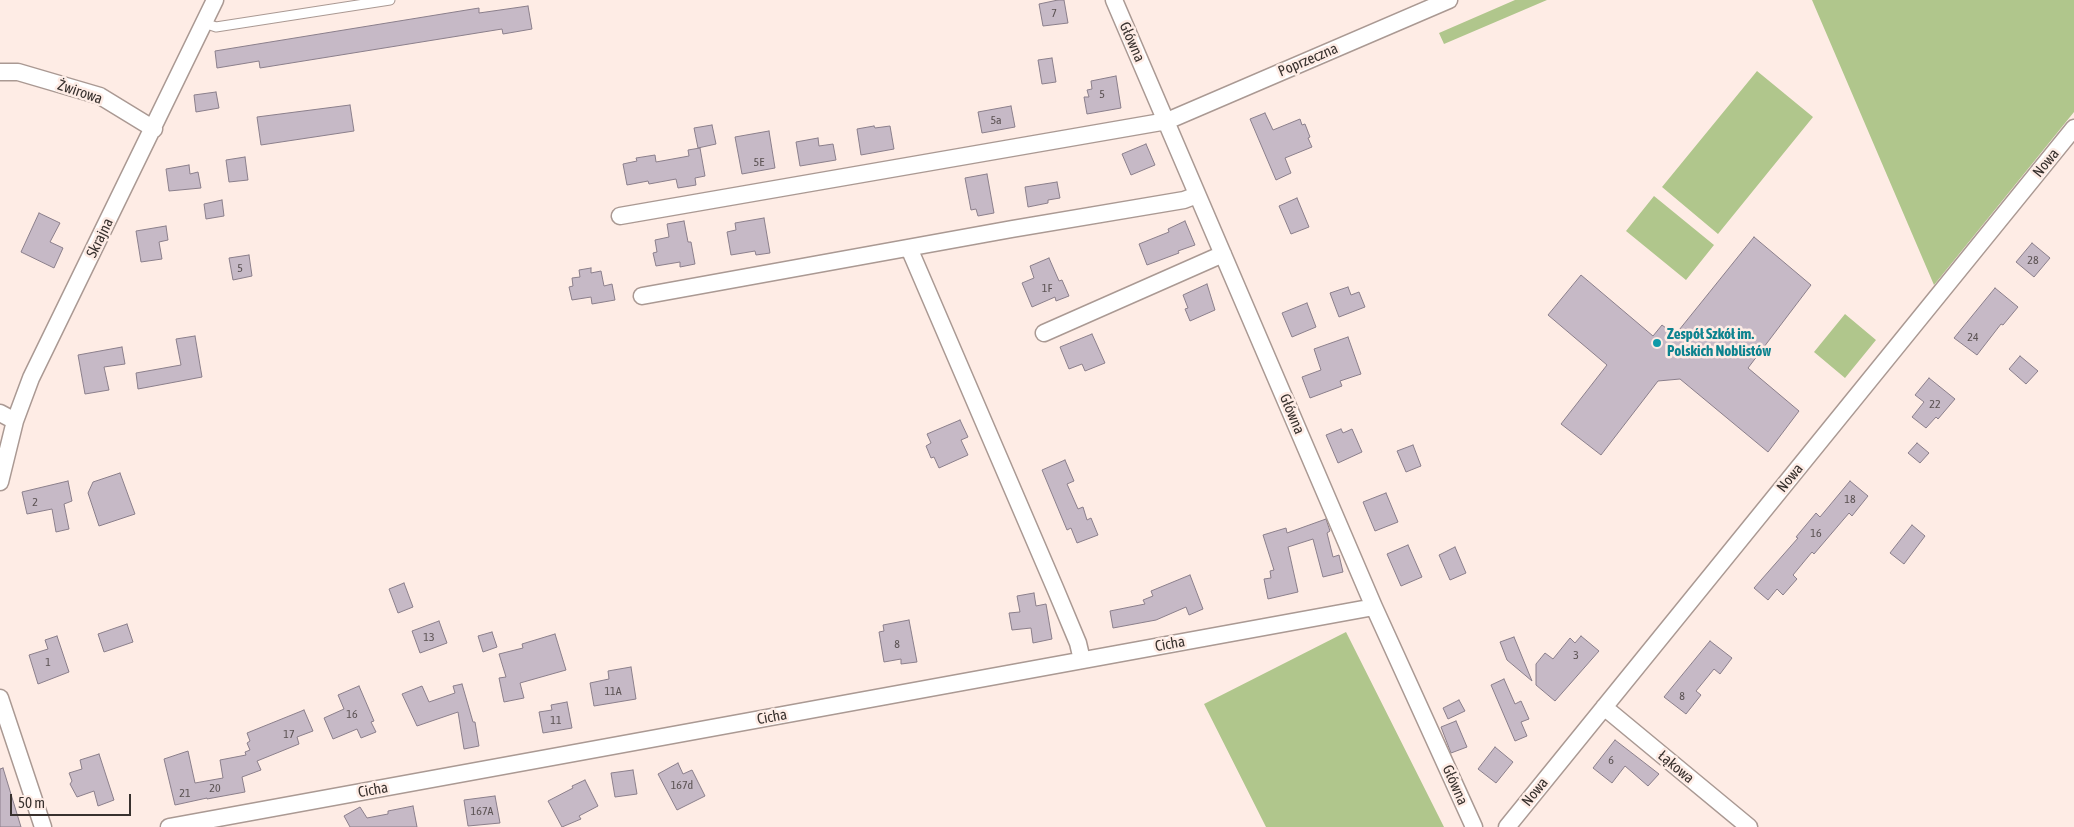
<!DOCTYPE html>
<meta charset="utf-8">
<style>
body{margin:0}
#map{position:relative;width:2074px;height:827px;overflow:hidden;background:#feece5;font-family:"Asap Condensed",sans-serif}
canvas{display:block}
.scale{position:absolute;left:10px;top:794px;width:121px;height:22px;box-sizing:border-box;border:2px solid #38312e;border-top:0;padding-left:6px;font-size:15px;line-height:18px;white-space:nowrap;color:#38312e;-webkit-text-stroke:4px #feece5;paint-order:stroke}
</style>
<div id="map">
<canvas width="2074" height="827"></canvas>
<div class="scale">50 m</div>
</div>
<script>
const context = document.querySelector('canvas').getContext('2d');
context.lineJoin = 'round';
function paint(path, color) { context.fillStyle = color; context.fill(path, 'evenodd'); }
const toPath = rows => new Path2D(rows.map(r => 'M' + r).join(''));
function trace(path, color, width, dash) { context.strokeStyle = color; context.lineWidth = width; context.lineCap = dash ? 'butt' : 'round'; context.setLineDash(dash || []); context.stroke(path); }
function drawText(font, color, halo, rows, align = 'center') {
  context.font = font + ' "Asap Condensed",sans-serif'; context.lineWidth = 5; context.setLineDash([]); context.textBaseline = 'middle'; context.strokeStyle = halo; context.fillStyle = color; for (const [text, x, y, turn = 0] of rows) {
    context.save(); context.translate(x, y); context.rotate((+turn || 0) * Math.PI / 180); context.textAlign = isNaN(turn) ? turn : align; if (halo) context.strokeText(text, 0, 0); context.fillText(text, 0, 0); context.restore();
  }
}
paint(toPath([
 [1515,0,1547,0,1444,44,1439,33],
 [1812,0,2074,0,2074,112,1934,285],
 [1757,71,1813,117,1718,234,1662,187],
 [1654,196,1714,245,1686,280,1626,231],
 [1845,314,1876,340,1845,378,1814,352],
 [1346,632,1444,827,1266,827,1204,704]
]), '#b0c68c');
const building = toPath([
 [1058,0,1064,0,1068,23,1043,26,1039,4,1058,0],
 [528,6,532,29,503,34,502,29,260,68,259,61,217,68,215,51,479,8,479,13,528,6],
 [1052,58,1056,82,1042,84,1038,60,1052,58],
 [1116,76,1121,108,1087,114,1084,97,1089,97,1087,90,1092,89,1091,81,1116,76],
 [216,92,219,108,196,112,194,95,216,92],
 [350,105,354,131,261,145,257,117,350,105],
 [1011,106,1015,127,982,133,978,112,1011,106],
 [1265,113,1273,130,1300,119,1302,125,1305,124,1310,137,1308,138,1312,147,1285,158,1291,173,1276,180,1250,119,1265,113],
 [712,125,716,144,698,148,694,128,712,125],
 [874,126,875,128,890,126,894,149,861,155,857,129,874,126],
 [769,131,775,168,742,174,735,137,769,131],
 [818,138,819,146,833,144,836,160,800,166,796,142,818,138],
 [1146,144,1155,165,1131,175,1122,154,1146,144],
 [700,148,705,176,695,178,696,185,678,188,676,179,649,184,648,181,627,185,623,164,637,161,636,158,655,155,656,162,689,156,688,150,700,148],
 [245,157,248,180,229,182,226,160,245,157],
 [189,165,190,174,198,172,201,188,169,191,166,169,189,165],
 [987,174,994,213,978,216,976,209,971,210,965,178,987,174],
 [1057,182,1060,198,1048,200,1048,203,1028,207,1025,187,1057,182],
 [1297,198,1309,227,1291,234,1279,206,1297,198],
 [222,200,224,216,206,219,204,204,222,200],
 [39,213,60,223,50,242,63,248,54,268,21,252,39,213],
 [764,218,770,253,756,255,755,251,731,255,727,232,736,230,735,223,764,218],
 [684,221,688,242,691,242,695,264,680,267,680,262,656,266,653,253,657,252,655,240,669,237,667,224,684,221],
 [1185,221,1195,245,1178,251,1179,253,1147,265,1139,244,1169,232,1168,229,1185,221],
 [166,226,168,240,159,242,162,259,141,262,136,231,166,226],
 [1754,237,1811,285,1748,368,1799,411,1768,452,1680,379,1658,381,1601,455,1561,424,1607,365,1548,315,1581,275,1653,336,1662,325,1675,335,1754,237],
 [2032,243,2050,258,2034,277,2016,262,2032,243],
 [249,255,252,276,233,280,229,258,249,255],
 [1049,258,1059,281,1062,280,1069,296,1056,301,1055,297,1032,307,1022,283,1034,278,1030,266,1049,258],
 [591,268,591,273,601,271,604,286,612,284,615,300,592,304,591,297,572,300,569,287,573,286,572,278,580,277,579,270,591,268],
 [1207,284,1215,310,1190,321,1185,309,1188,308,1183,295,1207,284],
 [1348,287,1351,295,1359,292,1365,307,1339,317,1330,293,1348,287],
 [1995,288,2018,307,2003,325,2001,324,1977,355,1954,338,1995,288],
 [1307,303,1316,327,1292,337,1282,313,1307,303],
 [1092,334,1105,363,1085,371,1082,364,1069,369,1060,347,1092,334],
 [195,336,202,377,138,389,136,373,181,365,176,339,195,336],
 [1348,337,1361,374,1340,381,1342,386,1310,398,1302,377,1321,370,1314,349,1348,337],
 [122,347,125,364,104,367,109,390,85,394,78,355,122,347],
 [2020,356,2038,371,2026,384,2009,369,2020,356],
 [1929,378,1955,399,1938,419,1936,417,1926,428,1912,417,1924,402,1915,395,1929,378],
 [960,420,968,437,961,440,968,455,939,468,934,457,931,458,926,446,931,443,927,434,960,420],
 [1341,429,1343,433,1352,429,1362,452,1338,463,1326,435,1341,429],
 [1917,443,1929,453,1920,463,1908,453,1917,443],
 [1413,445,1421,466,1406,472,1397,451,1413,445],
 [1065,460,1074,481,1067,484,1078,509,1083,507,1087,520,1091,518,1098,535,1077,543,1071,528,1067,530,1042,470,1065,460],
 [120,473,135,514,99,526,88,493,93,482,120,473],
 [68,481,72,501,64,504,69,529,56,532,52,509,27,514,22,492,68,481],
 [1850,481,1868,496,1852,516,1849,513,1814,554,1812,552,1793,575,1797,579,1783,595,1777,589,1768,600,1754,588,1798,538,1796,537,1816,513,1820,517,1850,481],
 [1386,493,1398,522,1375,531,1363,502,1386,493],
 [1326,519,1330,531,1327,533,1333,557,1339,555,1343,572,1323,577,1313,539,1288,547,1298,592,1268,599,1264,579,1271,578,1270,571,1274,570,1263,535,1286,528,1287,533,1326,519],
 [1912,525,1925,536,1904,564,1890,553,1912,525],
 [1408,545,1422,577,1401,586,1387,554,1408,545],
 [1455,547,1466,573,1450,580,1439,555,1455,547],
 [1190,575,1203,609,1189,615,1186,607,1156,620,1113,628,1110,611,1145,604,1143,600,1153,596,1151,591,1190,575],
 [404,583,413,607,398,613,389,589,404,583],
 [1034,593,1036,606,1046,604,1052,639,1033,643,1031,628,1012,630,1009,613,1020,612,1017,596,1034,593],
 [909,620,917,662,901,664,901,659,884,662,879,632,884,631,883,625,909,620],
 [439,621,447,643,420,653,412,631,439,621],
 [127,624,133,642,104,652,98,634,127,624],
 [492,632,497,647,483,652,478,636,492,632],
 [555,634,566,670,520,683,524,698,504,702,499,678,506,677,499,654,523,648,522,644,555,634],
 [57,636,69,672,38,684,29,655,48,649,45,640,57,636],
 [1581,636,1599,651,1555,701,1536,685,1536,664,1545,653,1553,659,1570,638,1575,643,1581,636],
 [1514,637,1532,681,1507,660,1500,642,1514,637],
 [1710,641,1732,658,1720,674,1714,669,1696,691,1701,695,1686,714,1664,697,1710,641],
 [631,667,636,699,594,706,590,683,609,679,608,671,631,667],
 [1504,679,1515,704,1521,701,1529,719,1521,722,1527,736,1515,741,1491,685,1504,679],
 [462,684,473,722,475,722,479,746,464,749,458,712,417,726,402,694,422,686,429,702,455,693,453,686,462,684],
 [359,686,374,721,371,722,376,732,361,738,357,729,333,739,324,718,344,709,338,695,359,686],
 [1459,700,1465,711,1448,719,1443,708,1459,700],
 [567,702,572,728,543,733,539,712,552,710,551,705,567,702],
 [304,710,313,731,297,737,299,744,257,761,261,770,242,777,245,792,207,799,207,798,175,805,164,759,188,751,195,783,223,778,220,760,246,755,245,752,250,750,247,743,250,741,247,733,304,710],
 [1456,721,1467,747,1451,753,1441,727,1456,721],
 [1615,740,1659,774,1648,786,1625,766,1612,783,1593,768,1615,740],
 [1495,747,1513,762,1496,783,1478,769,1495,747],
 [99,754,114,800,98,806,94,791,77,797,70,784,72,781,69,773,82,769,80,760,99,754],
 [678,763,683,774,692,770,705,796,677,810,658,774,678,763],
 [3,768,21,827,0,827,0,769,3,768],
 [633,770,637,794,615,797,611,773,633,770],
 [585,780,598,806,579,816,581,819,562,827,548,801,573,788,572,786,585,780],
 [495,796,500,823,468,826,464,800,495,796],
 [413,806,417,827,350,827,344,816,360,807,367,818,388,814,388,811,413,806]
]);
paint(building, '#c6b9c6');
trace(building, '#8b7f8b', 1);
const service = toPath([
 [204,23,216,27,390,0]
]);
const minor = toPath([
 [1114,0,1374,607,1474,827],
 [0,72,18,72,100,96,154,129],
 [620,216,1167,121,1449,0],
 [909,248,1055,588,1078,643,1082,660],
 [642,296,1012,229,1184,200,1197,195],
 [1044,333,1223,254],
 [0,413,15,421],
 [0,482,15,421,31,378,215,0],
 [0,698,43,827],
 [1604,707,1749,827],
 [169,827,1374,607],
 [1507,827,2074,128]
]);
trace(service, '#aa9993', 11);
trace(minor, '#aa9993', 19);
trace(service, '#fff', 9);
trace(minor, '#fff', 16);
for (const [x, y, r, color] of [
 [1657,343,5,"#0f9aa8"]
]) { const dot = new Path2D(); dot.arc(x, y, r, 0, 2 * Math.PI); context.fillStyle = color; context.fill(dot); trace(dot, '#feece5', 2); }
drawText('12px', '#5c5354', null, [
 ["7",1054,13],
 ["5",1102,94],
 ["5a",996,120],
 ["5E",759,162],
 ["28",2033,260],
 ["5",240,268],
 ["1F",1047,288],
 ["24",1973,337],
 ["22",1935,404],
 ["18",1850,499],
 ["2",35,502],
 ["16",1816,533],
 ["13",429,637],
 ["8",897,644],
 ["3",1576,655],
 ["1",48,662],
 ["11A",613,691],
 ["8",1682,696],
 ["16",352,714],
 ["11",556,720],
 ["17",289,734],
 ["6",1611,760],
 ["167d",682,785],
 ["20",215,788],
 ["21",185,793],
 ["167A",482,811]
]);
drawText('15px', '#38312e', '#feece5', [
 ["Główna",1132,42,66],
 ["Poprzeczna",1308,60,-23],
 ["Żwirowa",80,92,19],
 ["Nowa",2046,163,-51],
 ["Skrajna",100,238,-64],
 ["Główna",1292,414,67],
 ["Nowa",1790,478,-51],
 ["Cicha",1170,644,-10],
 ["Cicha",772,717,-10],
 ["Łąkowa",1676,767,40],
 ["Główna",1455,785,66],
 ["Cicha",373,790,-10],
 ["Nowa",1535,792,-51]
]);
drawText('bold 15px', '#0d838f', '#feece5', [
 ["Zespół Szkół im.",1667,334],
 ["Polskich Noblistów",1667,351]
], 'left');
</script>
